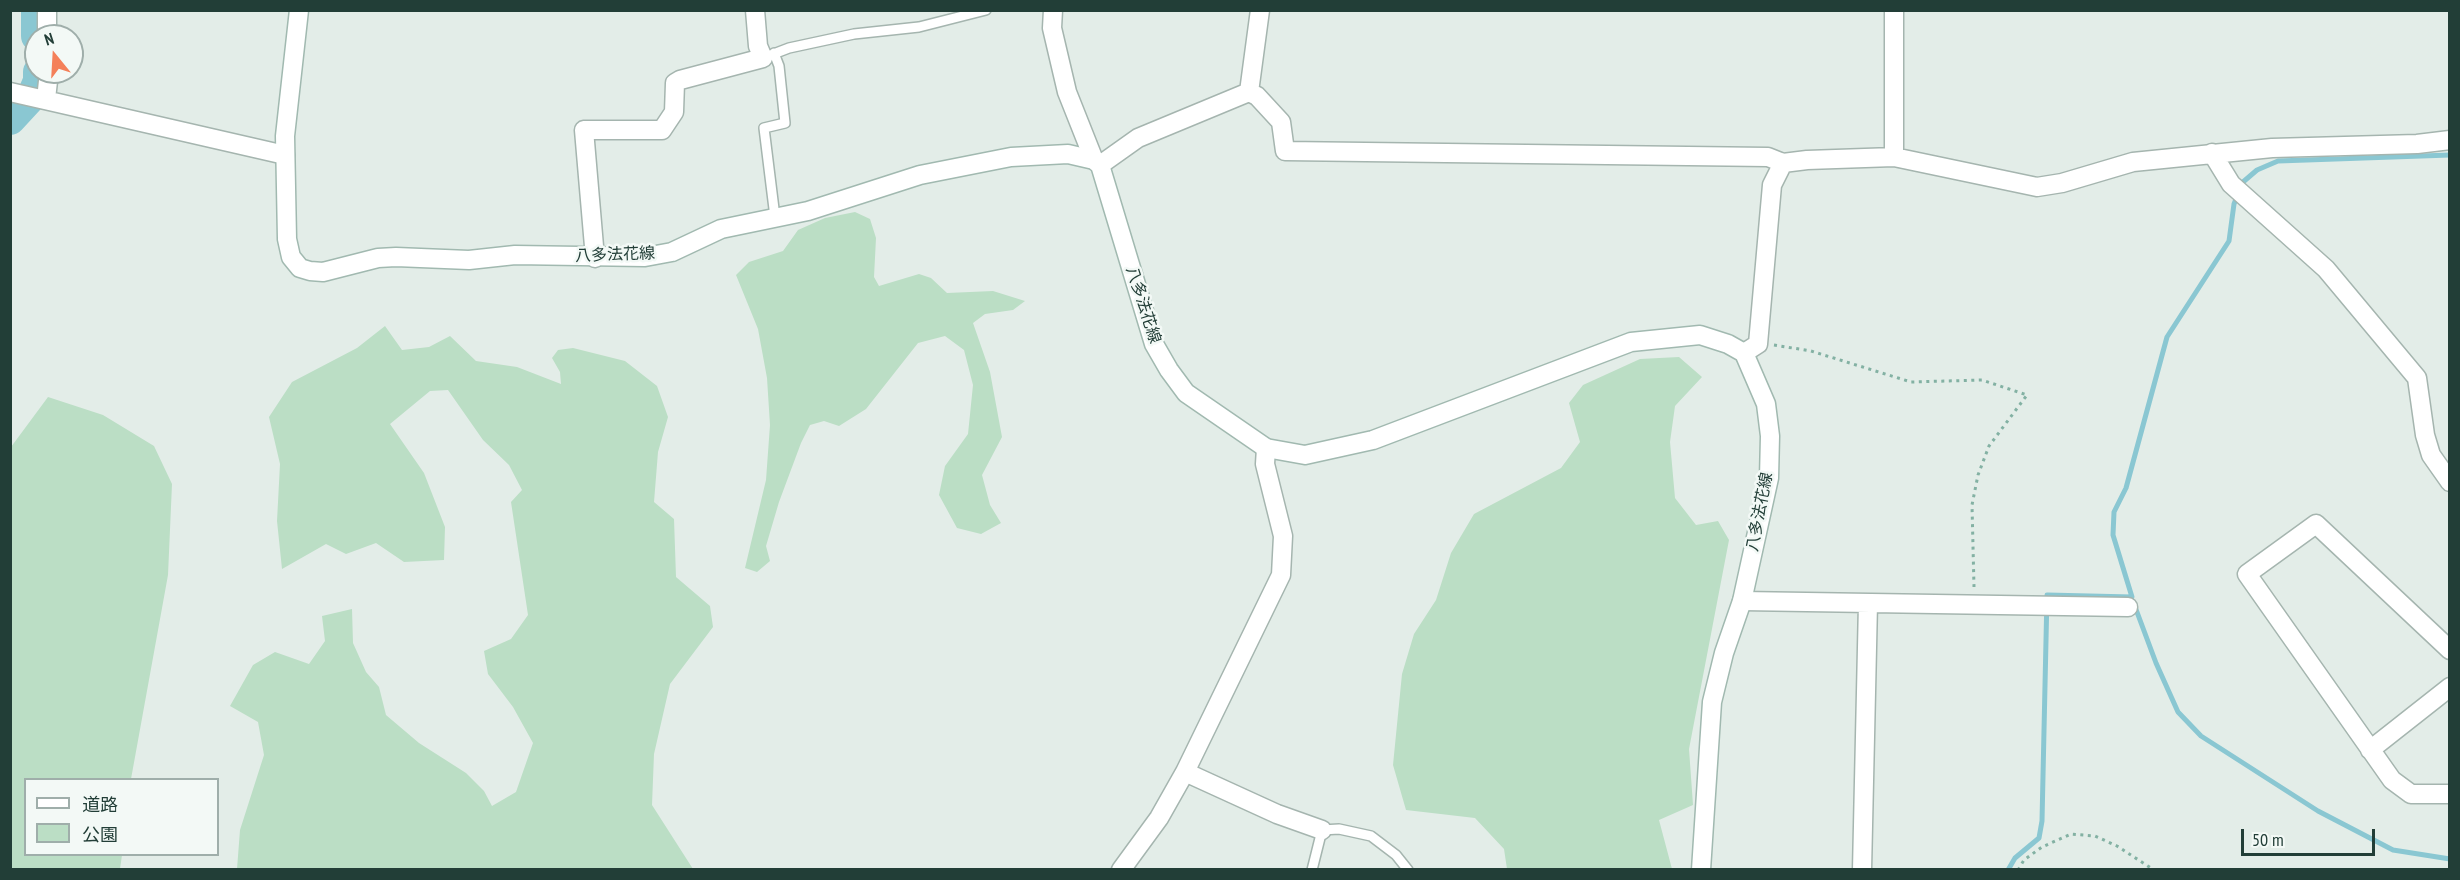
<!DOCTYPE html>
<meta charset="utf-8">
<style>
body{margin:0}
#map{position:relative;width:2460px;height:880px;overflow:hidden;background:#e3ede8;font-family:"PT Sans Narrow","Noto Sans JP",sans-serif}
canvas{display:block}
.frame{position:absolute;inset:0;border:12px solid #223e37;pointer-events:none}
.legend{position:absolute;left:24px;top:778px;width:195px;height:78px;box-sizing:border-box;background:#f3f9f6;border:2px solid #9faeaa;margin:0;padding:8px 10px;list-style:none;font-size:18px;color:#223e37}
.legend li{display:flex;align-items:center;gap:12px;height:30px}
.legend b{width:30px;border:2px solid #9faeaa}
.north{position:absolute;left:24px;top:24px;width:60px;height:60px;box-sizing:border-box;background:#f3f9f6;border:2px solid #9faeaa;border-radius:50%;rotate:342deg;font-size:16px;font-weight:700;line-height:24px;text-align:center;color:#223e37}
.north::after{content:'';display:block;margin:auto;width:21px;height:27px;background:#f4805a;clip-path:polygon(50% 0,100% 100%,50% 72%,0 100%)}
.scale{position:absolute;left:2241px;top:829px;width:134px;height:27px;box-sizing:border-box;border:3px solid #223e37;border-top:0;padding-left:8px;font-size:18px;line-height:21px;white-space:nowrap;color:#223e37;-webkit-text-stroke:4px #f3f9f6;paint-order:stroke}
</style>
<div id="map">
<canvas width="2460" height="880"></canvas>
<div class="frame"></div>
<ul class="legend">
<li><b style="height:8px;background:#fff"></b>道路</li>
<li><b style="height:16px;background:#bbdec5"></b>公園</li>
</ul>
<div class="north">N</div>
<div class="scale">50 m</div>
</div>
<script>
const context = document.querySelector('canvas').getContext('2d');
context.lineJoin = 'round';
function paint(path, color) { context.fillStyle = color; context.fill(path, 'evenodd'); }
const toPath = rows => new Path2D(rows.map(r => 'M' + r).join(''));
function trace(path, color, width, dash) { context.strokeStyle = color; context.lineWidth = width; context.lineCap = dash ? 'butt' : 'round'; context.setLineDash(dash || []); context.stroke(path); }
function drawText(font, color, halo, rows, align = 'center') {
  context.font = font + ' "PT Sans Narrow","Noto Sans JP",sans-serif'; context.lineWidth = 5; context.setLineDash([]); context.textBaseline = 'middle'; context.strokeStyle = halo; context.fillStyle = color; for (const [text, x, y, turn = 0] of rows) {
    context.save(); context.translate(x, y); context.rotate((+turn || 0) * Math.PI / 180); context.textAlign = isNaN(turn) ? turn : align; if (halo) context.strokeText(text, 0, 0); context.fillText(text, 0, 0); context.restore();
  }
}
paint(toPath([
 [855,212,870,219,876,238,874,277,879,286,919,274,931,278,947,293,993,291,1025,301,1013,310,985,314,973,323,990,372,1002,437,982,475,990,505,1001,523,981,534,957,528,939,495,945,466,968,434,973,385,964,350,945,336,918,343,866,409,839,426,824,421,810,425,801,443,779,502,766,546,770,561,757,572,745,568,766,480,770,425,767,378,758,329,736,275,749,262,783,251,798,230,825,218],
 [385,326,402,350,429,347,450,336,476,361,517,367,561,384,560,372,552,358,558,350,573,348,625,361,657,386,668,417,658,452,654,502,674,519,676,577,710,606,713,627,670,684,654,754,652,805,693,869,237,869,240,830,264,755,258,722,230,706,253,665,275,652,309,664,325,641,322,616,352,609,353,643,366,672,379,687,386,715,419,743,466,773,484,791,492,806,516,792,533,743,513,707,488,674,484,651,511,639,528,615,511,502,522,490,509,465,483,440,448,390,430,391,390,424,424,473,445,527,444,560,404,562,376,543,346,554,326,544,282,569,277,521,280,464,269,417,292,382,357,348],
 [1679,357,1702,377,1675,406,1670,442,1675,498,1696,525,1718,521,1729,540,1689,749,1693,805,1659,820,1672,869,1507,869,1504,849,1475,818,1406,810,1393,765,1402,674,1414,634,1436,600,1451,553,1474,514,1561,468,1580,442,1569,403,1583,385,1640,359],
 [48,397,103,415,154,446,172,484,168,575,131,779,26,780,26,854,122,855,120,869,11,869,11,447]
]), '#bbdec5');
trace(toPath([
 [2134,604,2156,663,2178,712,2201,736,2318,811,2393,850,2450,859],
 [2008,870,2015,858,2039,838,2042,821,2047,595,2132,597,2113,535,2114,512,2126,488,2167,337,2229,241,2234,204,2243,182,2257,170,2278,161,2450,155]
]), '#8ac7d2', 5);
trace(toPath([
 [37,10,37,36],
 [10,119,34,93,39,81,39,72]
]), '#8ac7d2', 32);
const lane = toPath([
 [774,53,779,66,785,123,764,128,775,217],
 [763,58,789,48,854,34,919,27,986,10],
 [1312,870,1322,830,1339,829,1371,836,1396,855,1408,870]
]);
const street = toPath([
 [1053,10,1052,28,1067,92,1094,160],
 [1894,10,1894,157],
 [47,36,47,10],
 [10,92,285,155],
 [1249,92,1260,10],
 [46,99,49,72],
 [2212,153,2231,184,2326,269,2417,378,2425,435,2431,455,2450,482],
 [1100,165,1138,138,1249,92,1257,96,1281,122,1285,151,1768,157,1783,163],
 [595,258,584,130,662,130,674,112,675,83,680,80,763,58,758,46,755,10],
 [1744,353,1758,344,1772,185,1783,163,1807,160,1894,157,2037,187,2062,183,2133,162,2272,148,2417,144,2450,140],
 [1742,601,2128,607],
 [2450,650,2316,524,2247,574,2392,780,2411,794,2450,794],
 [2370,750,2450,687],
 [1185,772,1277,814,1322,830],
 [1121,870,1159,818,1185,772,1281,575,1283,536,1265,464,1266,448],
 [1862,870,1868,603]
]);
const secondary = toPath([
 [299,10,285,136,287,239,291,257,300,268,310,271,323,272,378,258,396,257,469,260,515,255,645,257,672,252,721,229,808,211,920,175,1011,157,1068,154,1094,160,1100,165,1154,344,1169,370,1186,393,1266,448,1305,455,1373,440,1631,342,1700,335,1728,344,1744,353,1766,404,1770,436,1769,478,1742,601,1724,653,1712,702,1701,870]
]);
trace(lane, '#a5b5af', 12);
trace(street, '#a5b5af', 21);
trace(secondary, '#a1b9b0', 21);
trace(toPath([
 [1774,345,1811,351,1911,382,1982,380,2027,395,1989,446,1978,475,1972,505,1974,587],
 [2018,870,2024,860,2042,847,2071,834,2095,836,2117,846,2154,870]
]), '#83b1a3', 3, [3, 4.5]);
trace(lane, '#fff', 9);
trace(street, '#fff', 18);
trace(secondary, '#fff', 18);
drawText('16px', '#223e37', '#f3f9f6', [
 ["八多法花線",615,255,-2],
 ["八多法花線",1143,305,72],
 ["八多法花線",1760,512,-79]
]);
</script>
